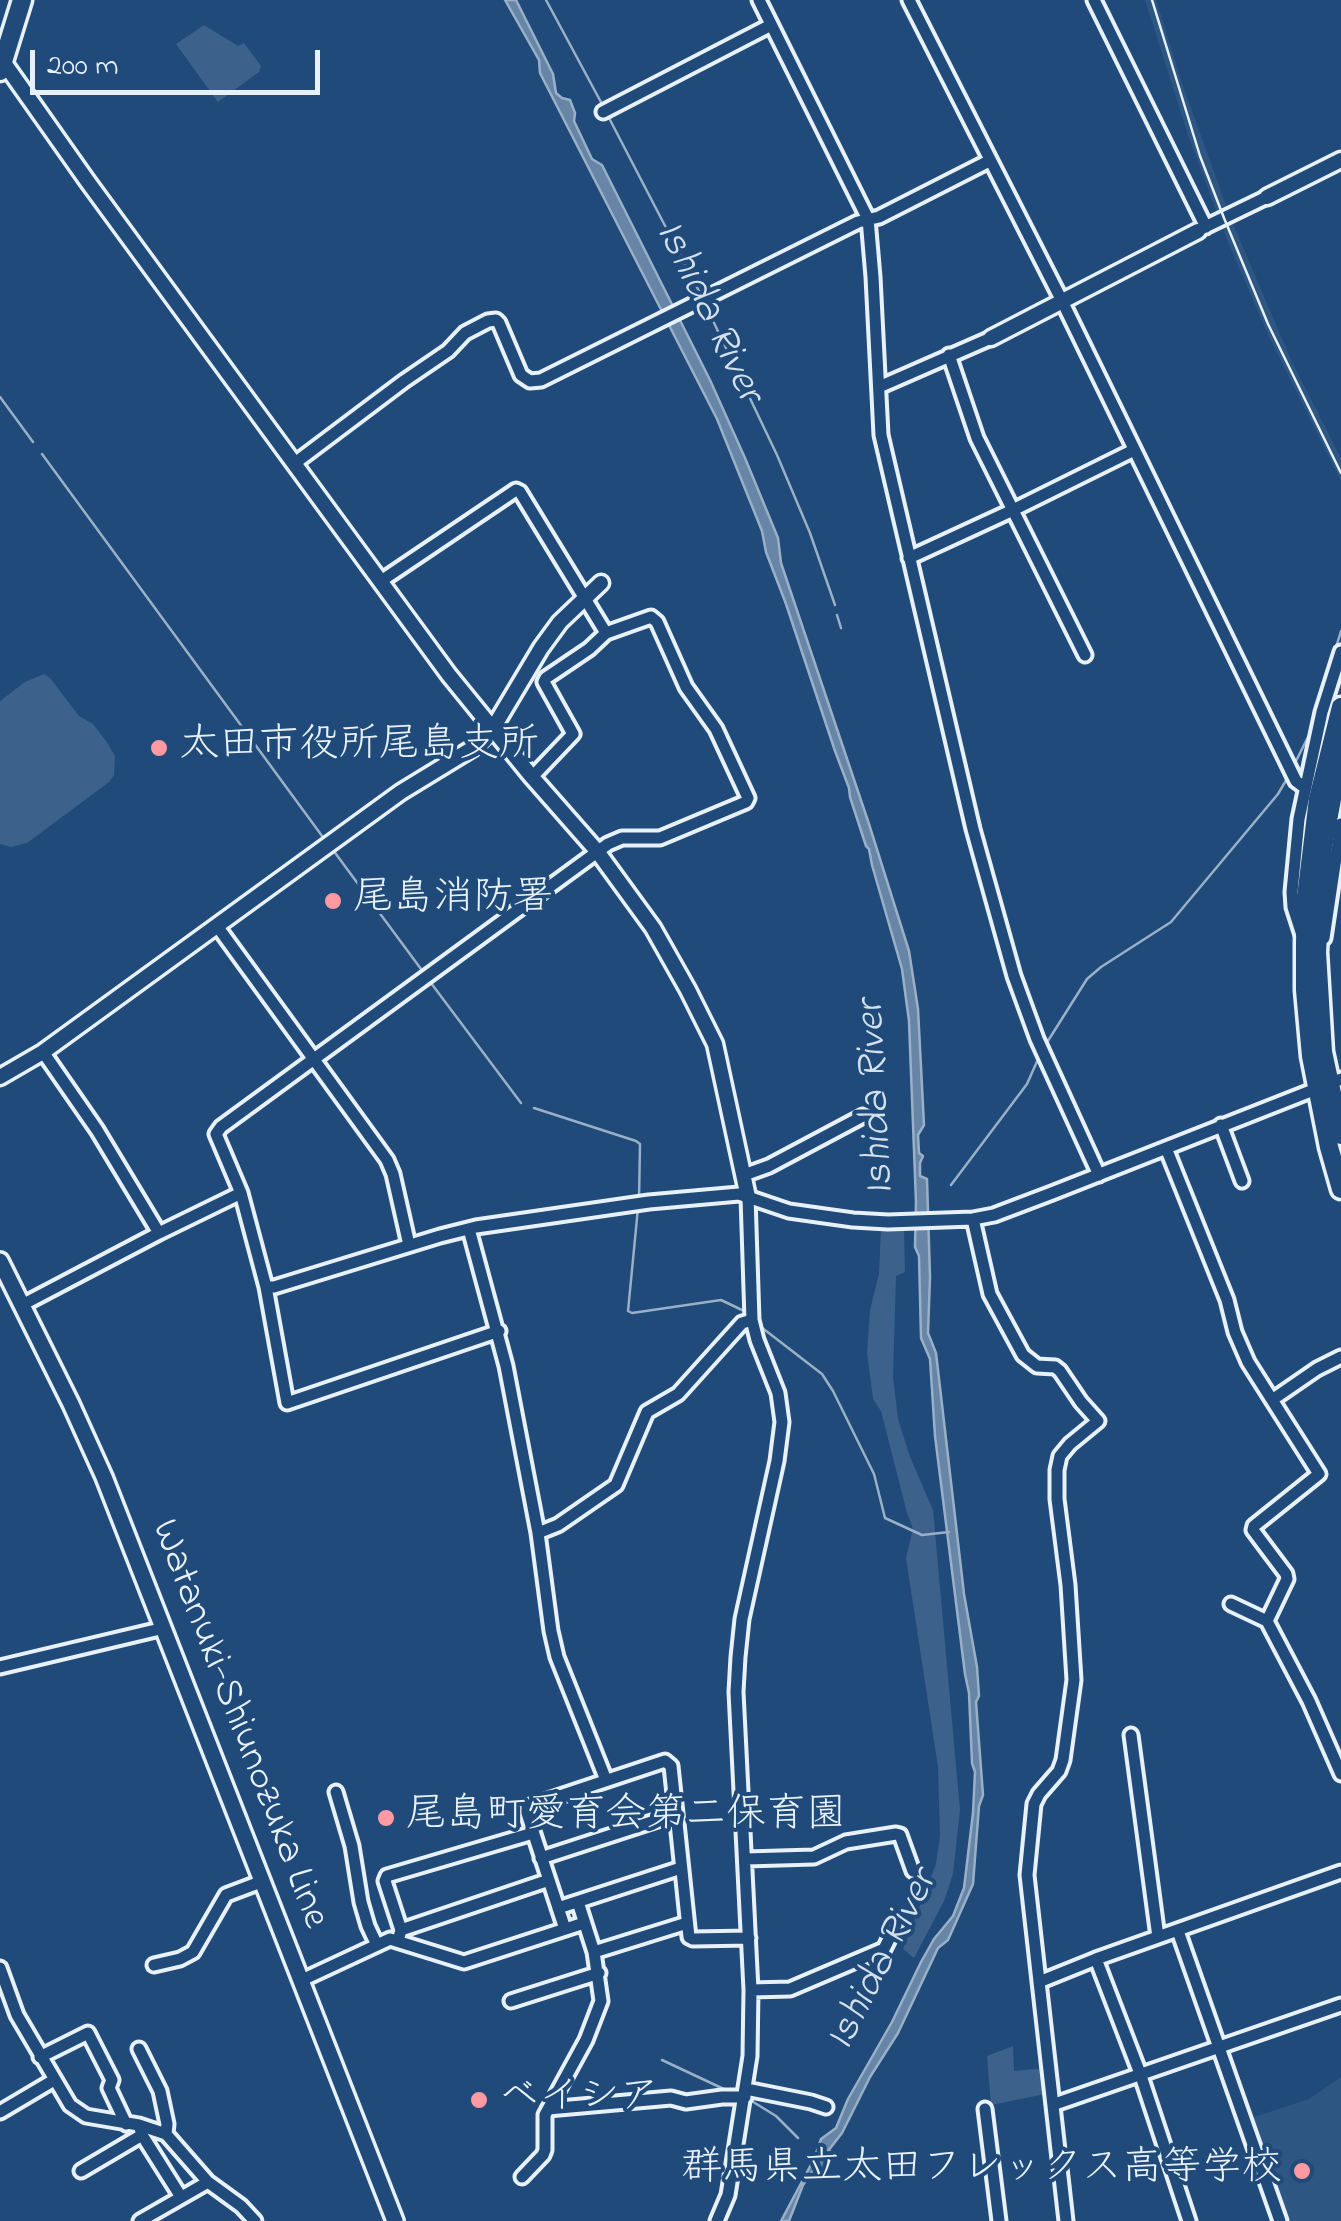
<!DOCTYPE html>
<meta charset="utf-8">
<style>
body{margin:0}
#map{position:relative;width:1341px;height:2221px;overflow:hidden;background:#1f4a7a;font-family:"Indie Flower",sans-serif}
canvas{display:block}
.scale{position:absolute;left:30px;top:50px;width:290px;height:45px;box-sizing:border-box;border:5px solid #e8f1f8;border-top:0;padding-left:12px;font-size:30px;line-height:35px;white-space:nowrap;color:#e8f1f8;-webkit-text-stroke:8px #1f4a7a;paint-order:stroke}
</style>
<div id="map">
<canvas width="1341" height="2221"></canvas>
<div class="scale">200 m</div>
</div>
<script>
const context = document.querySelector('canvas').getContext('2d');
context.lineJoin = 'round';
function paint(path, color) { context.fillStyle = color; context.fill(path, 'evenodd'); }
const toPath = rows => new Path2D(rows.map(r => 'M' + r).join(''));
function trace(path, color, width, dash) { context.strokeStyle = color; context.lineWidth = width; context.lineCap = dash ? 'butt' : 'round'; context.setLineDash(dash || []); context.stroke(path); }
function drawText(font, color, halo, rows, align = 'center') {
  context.font = font + ' "Indie Flower","Klee One",sans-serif'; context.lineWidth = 8; context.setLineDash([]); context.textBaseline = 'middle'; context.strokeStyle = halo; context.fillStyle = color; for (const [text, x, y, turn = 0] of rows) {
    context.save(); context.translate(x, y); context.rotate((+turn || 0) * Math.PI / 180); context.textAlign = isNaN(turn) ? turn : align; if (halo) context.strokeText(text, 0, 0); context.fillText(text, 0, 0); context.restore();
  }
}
paint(toPath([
 [1145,0,1156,0,1182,83,1231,219,1292,362,1341,458,1341,481,1270,339,1228,242,1188,135],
 [1341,2077,1341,2221,1283,2221,1245,2120,1309,2099]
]), '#2e5683');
paint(toPath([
 [204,25,238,46,244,43,261,66,259,72,218,102,176,44],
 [44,674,50,678,79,716,93,724,106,741,115,756,114,775,109,782,27,843,11,847,0,844,0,701,25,682],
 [881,1228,904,1228,905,1272,896,1276,893,1377,898,1419,910,1457,933,1510,960,1810,953,1874,944,1901,914,1958,903,1949,936,1864,940,1836,938,1767,906,1558,913,1529,907,1513,881,1411,873,1399,867,1352,870,1310,879,1274],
 [1013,2046,1014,2071,1047,2068,1050,2093,991,2105,987,2056]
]), '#3c628c');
const water = toPath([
 [505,0,516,0,553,74,556,93,562,98,570,100,575,113,574,121,592,159,602,165,710,380,745,458,778,538,781,563,869,824,909,951,918,1009,924,1125,918,1135,919,1153,923,1156,920,1163,920,1176,927,1179,930,1277,928,1333,936,1353,964,1594,977,1667,979,1696,976,1702,983,1795,979,1806,973,1884,948,1940,938,1948,898,2033,870,2077,842,2133,828,2151,831,2152,820,2172,815,2168,803,2185,789,2221,781,2221,814,2159,821,2139,836,2128,848,2099,892,2022,921,1962,934,1939,953,1916,964,1888,973,1813,975,1772,972,1763,969,1693,965,1674,935,1436,930,1359,921,1338,919,1256,915,1247,916,1202,909,1021,902,969,872,865,869,849,866,846,850,797,849,788,835,751,786,604,766,552,762,531,717,419,540,73,539,60,505,0]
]);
paint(water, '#6685a7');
trace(water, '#9ab0c7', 2.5);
trace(toPath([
 [546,0,602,104],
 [608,116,702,297],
 [705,304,777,455,810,533,835,605],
 [0,397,33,442],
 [42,454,325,840],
 [837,615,841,628],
 [1296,761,1309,735,1341,631],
 [333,850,421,969],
 [431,983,521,1103],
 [1046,1044,1087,979,1101,967,1171,922,1278,794,1288,777],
 [534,1108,636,1141,640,1144,639,1200],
 [951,1185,1027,1084,1039,1057],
 [638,1208,628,1311,632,1313,721,1300,742,1310],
 [761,1327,822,1374,833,1391,874,1474,885,1518,922,1535,949,1532],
 [662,2060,728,2091],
 [750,2100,776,2116,798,2138]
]), '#9ab0c7', 2.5);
const minor = toPath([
 [759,0,868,219,873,277,881,435,973,829,1014,976,1037,1039,1099,1175],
 [909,0,1062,301,1296,781,1304,787],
 [1094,0,1206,227],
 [603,112,771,25],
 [1203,228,1267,197],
 [949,355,977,438,1085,655],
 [879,387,991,338],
 [295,463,404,381,448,351,465,333,488,321,496,320,499,323,521,375,530,381,541,380,858,222,879,217,989,161],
 [909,558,1013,510,1134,450],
 [381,581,516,490,520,492,606,633],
 [532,777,573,734,544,682,546,678,589,649,606,633,651,617,657,622,686,687,716,729,748,798,746,802,660,838,622,838,608,844,221,1127,216,1134,241,1193,266,1287,274,1287,440,1236,476,1227,649,1202,739,1194,789,1211,853,1220,888,1222,973,1219,994,1215,1052,1193,1341,1079],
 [217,926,387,1160,393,1174,409,1245],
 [1302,935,1293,907,1292,892,1299,819,1322,712,1341,652],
 [1324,938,1341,824],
 [43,1052,97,1130,159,1233],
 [1221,1125,1242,1181],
 [1166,1148,1227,1300,1235,1332,1248,1362,1319,1474,1254,1526,1253,1530,1286,1574,1287,1579,1267,1621],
 [744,1175,769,1166,863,1116],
 [973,1219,990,1294,1023,1355,1037,1366,1055,1367,1060,1371,1081,1402,1098,1421,1070,1444,1060,1456,1057,1470,1057,1499,1068,1585,1074,1680,1063,1760,1059,1771,1039,1794,1034,1804,1027,1875,1066,2221],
 [469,1229,506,1366,538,1533,551,1631,557,1657,606,1780],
 [266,1287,287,1403,499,1331],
 [22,1305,159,1233,241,1193],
 [1272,1400,1317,1369,1341,1357],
 [538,1533,558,1525,616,1485,647,1412,678,1394,742,1323,752,1320],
 [1231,1604,1267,1621,1309,1701,1341,1774],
 [0,1667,164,1628],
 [1131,1735,1158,1937],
 [336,1792,352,1846,361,1902,368,1926,377,1945],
 [541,1858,676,1814],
 [746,1859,814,1857,846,1842,896,1834,900,1835,913,1871],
 [558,1908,681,1868],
 [565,1929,527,1813,527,1807,665,1761,671,1766,689,1937,693,1939,749,1938],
 [401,1930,549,1880],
 [1178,1931,1280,2221],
 [398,1941,401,1930,385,1881,387,1876,533,1833],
 [594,1952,687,1923],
 [1096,1959,1141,2076,1189,2221],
 [154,1965,180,1959,193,1952,226,1895,263,1881],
 [0,1968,17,2015,70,2105,86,2116,139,2125,166,2134,208,2182,241,2206,255,2221],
 [302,1980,390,1939,464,1962,584,1923],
 [1039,1982,1096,1959,1341,1872],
 [751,1990,790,1989,884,1949,896,1925],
 [511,2001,599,1973],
 [139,2049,160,2091,167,2124,166,2134],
 [40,2057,88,2033,112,2080,109,2088,126,2124],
 [746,2089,811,2102,826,2107],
 [1055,2104,1341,2005],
 [548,2109,671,2098,686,2102,722,2097,745,2097],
 [985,2109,999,2221],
 [0,2112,54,2080],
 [139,2125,142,2135,181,2197],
 [81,2171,142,2135],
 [522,2177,543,2155,545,2150,545,2115,586,2040,601,2001,594,1952,578,1902],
 [140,2221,208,2182],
 [717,2221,728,2195,750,2056,751,1990,736,1692,738,1657,742,1619,777,1461,782,1422,778,1393,757,1340,752,1320,748,1197]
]);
const tertiary = toPath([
 [0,57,88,182,449,675,532,777,597,851,653,928,688,990,715,1044,748,1197],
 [1267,197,1341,160],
 [991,338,1198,231],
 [0,1077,43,1052,401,792,473,748,492,730,541,648,560,622,601,583]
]);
const secondary = toPath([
 [0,1261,71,1404,104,1477,395,2221]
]);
const trunk = toPath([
 [0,71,22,0],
 [1341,707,1318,799,1306,897,1305,944,1305,990,1311,1056,1329,1147,1341,1189],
 [1341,751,1323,847,1317,952,1323,1052,1341,1135]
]);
trace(minor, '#e8f1f8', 19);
trace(tertiary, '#e8f1f8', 21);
trace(secondary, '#e8f1f8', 22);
trace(trunk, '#e8f1f8', 25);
trace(minor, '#1f4a7a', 11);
trace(tertiary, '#1f4a7a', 14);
trace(secondary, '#1f4a7a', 15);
trace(trunk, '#1f4a7a', 18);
trace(toPath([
 [1152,0,1200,156,1224,218,1268,324,1341,473]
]), '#e8f1f8', 2.5);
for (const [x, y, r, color] of [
 [159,748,10,"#ff9aa2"],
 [333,901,10,"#ff9aa2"],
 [386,1818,10,"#ff9aa2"],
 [479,2100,10,"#ff9aa2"],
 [1302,2171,10,"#ff9aa2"]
]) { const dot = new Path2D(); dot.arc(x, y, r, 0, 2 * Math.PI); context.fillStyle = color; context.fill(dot); trace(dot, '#1f4a7a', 4); }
drawText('40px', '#e8f1f8', '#1f4a7a', [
 ["太田市役所尾島支所",179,748],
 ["尾島消防署",353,901],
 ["尾島町愛育会第二保育園",406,1818],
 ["ベイシア",499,2100],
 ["群馬県立太田フレックス高等学校",1282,2171,"right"]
], 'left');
drawText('40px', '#e8f1f8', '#1f4a7a', [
 ["Watanuki-Shiunozuka Line",237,1725,69]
]);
drawText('italic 42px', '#d4e1ec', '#1f4a7a', [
 ["Ishida River",706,313,64],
 ["Ishida River",879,1098,-93],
 ["Ishida River",885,1962,-63]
]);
</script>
